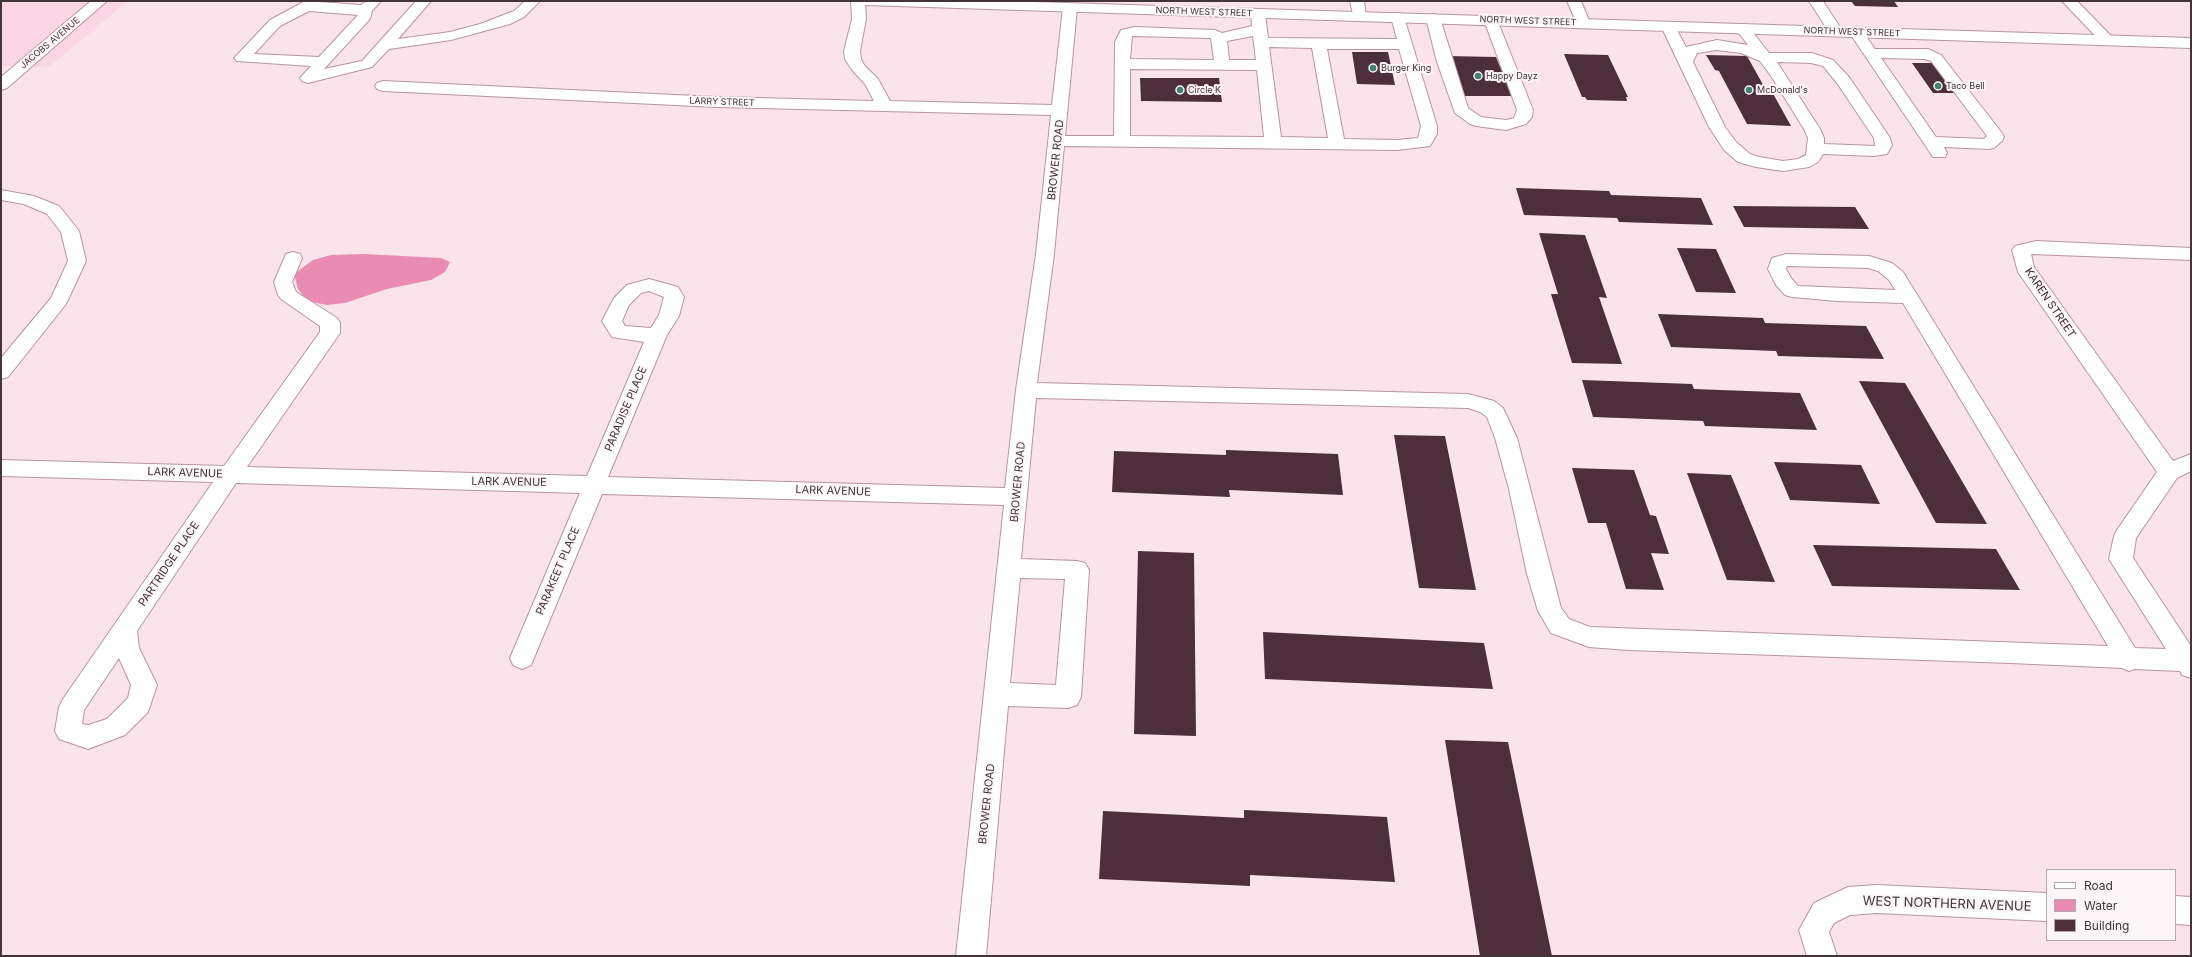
<!DOCTYPE html>
<style>
body{margin:0}
#map{position:relative;width:2192px;height:957px;overflow:hidden;background:#fbe3ec;font-family:Inter,sans-serif}
canvas{display:block}
.frame{position:absolute;inset:0;border:2px solid #433439;pointer-events:none}
.legend{position:absolute;left:2046px;top:869px;width:130px;height:72px;box-sizing:border-box;background:#fdf5f8;border:1px solid #b3a8ac;margin:0;padding:5px 7px;list-style:none;font-size:12px;color:#433439}
.legend li{display:flex;align-items:center;gap:8px;height:20px}
.legend b{width:20px;border:1px solid #b3a8ac}
</style>
<div id="map">
<canvas width="2192" height="957"></canvas>
<div class="frame"></div>
<ul class="legend">
<li><b style="height:5px;background:#fff"></b>Road</li>
<li><b style="height:11px;background:#ea8bb1"></b>Water</li>
<li><b style="height:11px;background:#4d2f3b"></b>Building</li>
</ul>
</div>
<script>
const context = document.querySelector('canvas').getContext('2d');
context.lineJoin = 'round';
function paint(path, color) { context.fillStyle = color; context.fill(path, 'evenodd'); }
const toPath = rows => new Path2D(rows.map(r => 'M' + r).join(''));
function trace(path, color, width, dash) { context.strokeStyle = color; context.lineWidth = width; context.lineCap = dash ? 'butt' : 'round'; context.setLineDash(dash || []); context.stroke(path); }
function drawText(font, color, halo, rows, align = 'center') {
  context.font = font + ' Inter,sans-serif'; context.lineWidth = 4; context.setLineDash([]); context.textBaseline = 'middle'; context.strokeStyle = halo; context.fillStyle = color; for (const [text, x, y, turn = 0] of rows) {
    context.save(); context.translate(x, y); context.rotate((+turn || 0) * Math.PI / 180); context.textAlign = isNaN(turn) ? turn : align; if (halo) context.strokeText(text, 0, 0); context.fillText(text, 0, 0); context.restore();
  }
}
paint(toPath([
 [1,1,128,1,49,67,1,65]
]), '#fcd6e4');
paint(toPath([
 [365,254,441,258,450,262,445,272,431,280,387,289,345,303,327,305,307,301,298,289,294,274,313,260,331,255]
]), '#ea8bb1');
paint(toPath([
 [1851,1,1894,1,1898,7,1855,6],
 [1352,52,1388,52,1395,85,1357,84],
 [1564,54,1608,55,1628,97,1626,97,1627,101,1587,100,1585,97,1582,97],
 [1706,55,1747,56,1766,90,1771,90,1791,126,1747,124,1719,71,1715,70],
 [1447,56,1496,57,1512,96,1459,96],
 [1912,63,1935,63,1958,93,1933,93],
 [1140,78,1219,78,1222,102,1141,101],
 [1516,188,1609,191,1611,195,1701,198,1713,225,1619,222,1617,218,1524,215],
 [1733,206,1855,207,1869,229,1744,227],
 [1539,233,1585,235,1607,298,1599,297,1622,364,1572,363,1551,294,1558,294],
 [1677,248,1716,249,1736,293,1696,292],
 [1658,314,1763,318,1765,323,1866,326,1884,359,1778,356,1776,351,1671,347],
 [1582,380,1692,384,1694,389,1800,393,1817,430,1705,426,1703,421,1593,417],
 [1859,381,1905,383,1987,524,1936,523],
 [1394,435,1445,436,1476,590,1419,588],
 [1226,450,1338,454,1343,495,1229,490,1230,497,1112,492,1114,451,1226,455],
 [1774,462,1861,465,1880,504,1790,500],
 [1572,468,1634,470,1650,515,1656,516,1669,554,1651,553,1664,590,1626,589,1606,523,1588,523],
 [1687,473,1731,475,1775,582,1727,580],
 [1813,545,1996,549,2020,590,1832,586],
 [1138,551,1194,553,1196,736,1134,734],
 [1263,632,1484,643,1493,689,1265,679],
 [1445,740,1508,742,1552,956,1480,956],
 [1244,810,1387,817,1395,882,1250,875,1250,886,1099,879,1103,811,1244,818]
]), '#4d2f3b');
const minor = toPath([
 [91,1,107,1,7,88,1,90,1,77,91,1],
 [305,1,361,5,366,1,381,1,372,11,370,19,324,69,362,61,416,1,431,1,398,39,450,32,480,24,514,11,525,1,540,1,524,17,510,24,451,40,389,49,372,67,308,83,302,81,300,78,311,66,237,61,234,58,237,55,270,20,305,1],
 [309,11,358,15,319,57,254,54,280,26,309,11],
 [851,1,865,1,866,19,860,51,861,59,864,65,878,79,890,101,1052,105,1063,8,1065,5,1075,5,1077,8,1065,136,1114,136,1115,42,1121,30,1135,27,1215,30,1222,33,1252,26,1251,13,1253,10,1258,9,1263,10,1265,13,1268,38,1397,39,1391,17,1393,14,1398,13,1403,14,1437,126,1437,134,1430,146,1397,150,1064,146,1054,254,1037,383,1468,394,1494,401,1503,408,1517,438,1561,608,1569,619,1590,627,2108,646,1903,303,1837,301,1792,297,1785,295,1776,285,1768,269,1772,258,1786,254,1869,256,1892,263,1903,272,2135,648,2166,649,2109,559,2114,536,2117,530,2157,472,2018,272,2012,250,2015,246,2036,241,2191,248,2191,260,2031,254,2034,267,2173,461,2191,454,2191,471,2177,478,2136,538,2133,558,2191,646,2191,678,2182,675,2180,671,2134,669,2129,671,2122,668,2011,663,1628,650,1589,647,1551,633,1538,611,1527,574,1509,489,1495,438,1487,417,1480,412,1468,408,1036,398,1021,559,1077,561,1085,563,1089,570,1081,697,1077,705,1068,708,1008,706,986,956,956,956,1004,505,602,494,534,658,531,665,522,669,513,665,510,658,580,493,236,483,137,631,139,648,157,685,148,712,125,735,88,749,59,739,55,731,59,707,63,699,213,482,1,476,1,460,224,466,320,332,320,326,281,299,278,295,274,282,286,254,293,252,300,254,302,258,292,282,296,292,337,318,340,323,340,333,247,467,587,476,644,342,612,337,602,321,614,298,627,285,649,279,678,287,684,297,679,316,667,335,608,477,1005,488,1016,390,1036,254,1051,115,717,107,383,91,377,89,375,86,377,83,383,81,717,97,874,101,865,84,852,70,845,59,844,51,852,19,851,1],
 [1132,36,1211,38,1214,60,1130,59,1132,36],
 [1253,36,1256,60,1229,60,1227,41,1253,36],
 [1269,47,1312,48,1328,138,1281,137,1269,47],
 [1327,49,1399,49,1421,126,1418,138,1397,140,1344,139,1327,49],
 [1130,69,1257,70,1264,137,1130,136,1130,69],
 [1787,266,1868,268,1878,271,1889,280,1895,290,1798,286,1791,278,1786,269,1787,266],
 [649,291,664,297,659,315,651,328,625,326,622,321,629,305,641,293,649,291],
 [1020,578,1065,579,1056,685,1010,683,1020,578],
 [119,658,131,685,128,698,107,719,88,725,82,724,84,710,119,658],
 [1350,1,1364,1,1366,16,1364,19,1354,19,1350,1],
 [1567,1,1581,1,1590,23,1588,26,1578,26,1567,1],
 [1809,1,1823,1,1843,32,1841,35,1831,35,1809,1],
 [2062,1,2077,1,2112,37,2115,40,2112,43,2102,43,2062,1],
 [1433,14,1438,15,1440,18,1468,108,1481,117,1506,120,1514,118,1517,110,1484,20,1486,17,1491,16,1496,17,1533,110,1532,117,1526,124,1506,130,1476,126,1470,124,1455,113,1437,62,1426,18,1428,15,1433,14],
 [1668,22,1673,23,1686,47,1717,40,1748,45,1735,28,1737,25,1742,24,1747,25,1769,53,1812,53,1833,60,1849,77,1890,138,1892,145,1887,154,1874,156,1823,154,1818,162,1809,167,1783,171,1756,167,1738,162,1724,150,1709,127,1661,26,1663,23,1668,22],
 [1717,50,1741,53,1760,61,1771,76,1804,129,1808,138,1806,155,1798,159,1783,161,1759,157,1750,154,1736,142,1725,127,1693,62,1697,53,1717,50],
 [1777,62,1811,63,1823,66,1837,83,1874,138,1875,146,1824,144,1824,138,1820,129,1777,62],
 [1856,28,1861,29,1875,49,1928,49,1941,55,2002,133,2004,137,2002,141,1994,148,1988,149,1944,147,1947,153,1945,157,1933,157,1849,32,1851,29,1856,28],
 [1881,58,1925,59,1931,61,1987,136,1984,139,1936,137,1881,58],
 [1,190,34,196,59,206,79,231,86,261,66,304,8,377,1,379,1,358,51,298,68,261,61,232,47,214,24,204,1,200,1,190],
 [1877,885,2047,893,2047,921,1877,913,1850,915,1834,923,1829,932,1837,956,1807,956,1799,930,1814,903,1848,887,1877,885],
 [2175,896,2191,897,2191,925,2175,924,2175,896]
]);
const major = toPath([
 [858,1,1002,1,2191,38,2191,48,865,5,858,1]
]);
trace(minor, '#b894a1', 2);
trace(major, '#b894a1', 2);
paint(minor, '#fff');
paint(major, '#fff');
for (const [x, y, r, color] of [
 [1373,68,4,"#428272"],
 [1478,76,4,"#428272"],
 [1938,86,4,"#428272"],
 [1180,90,4,"#428272"],
 [1749,90,4,"#428272"]
]) { const dot = new Path2D(); dot.arc(x, y, r, 0, 2 * Math.PI); context.fillStyle = color; context.fill(dot); trace(dot, '#fdf5f8', 1.5); }
drawText('9px', '#433439', '#fdf5f8', [
 ["NORTH WEST STREET",1204,12,2],
 ["NORTH WEST STREET",1528,21,2],
 ["NORTH WEST STREET",1852,32,2],
 ["JACOBS AVENUE",50,43,-40],
 ["LARRY STREET",722,102,2]
]);
drawText('9px', '#433439', '#fdf5f8', [
 ["Burger King",1381,68],
 ["Happy Dayz",1486,76],
 ["Taco Bell",1946,86],
 ["Circle K",1188,90],
 ["McDonald's",1757,90]
], 'left');
drawText('11px', '#433439', '#fdf5f8', [
 ["BROWER ROAD",1056,160,-84],
 ["KAREN STREET",2050,303,56],
 ["PARADISE PLACE",626,409,-67],
 ["LARK AVENUE",185,473,2],
 ["LARK AVENUE",509,482,1],
 ["BROWER ROAD",1018,482,-85],
 ["LARK AVENUE",833,491,2],
 ["PARTRIDGE PLACE",169,564,-56],
 ["PARAKEET PLACE",558,571,-67],
 ["BROWER ROAD",987,804,-84]
]);
drawText('13px', '#433439', '#fdf5f8', [
 ["WEST NORTHERN AVENUE",1947,904,2]
]);
</script>
